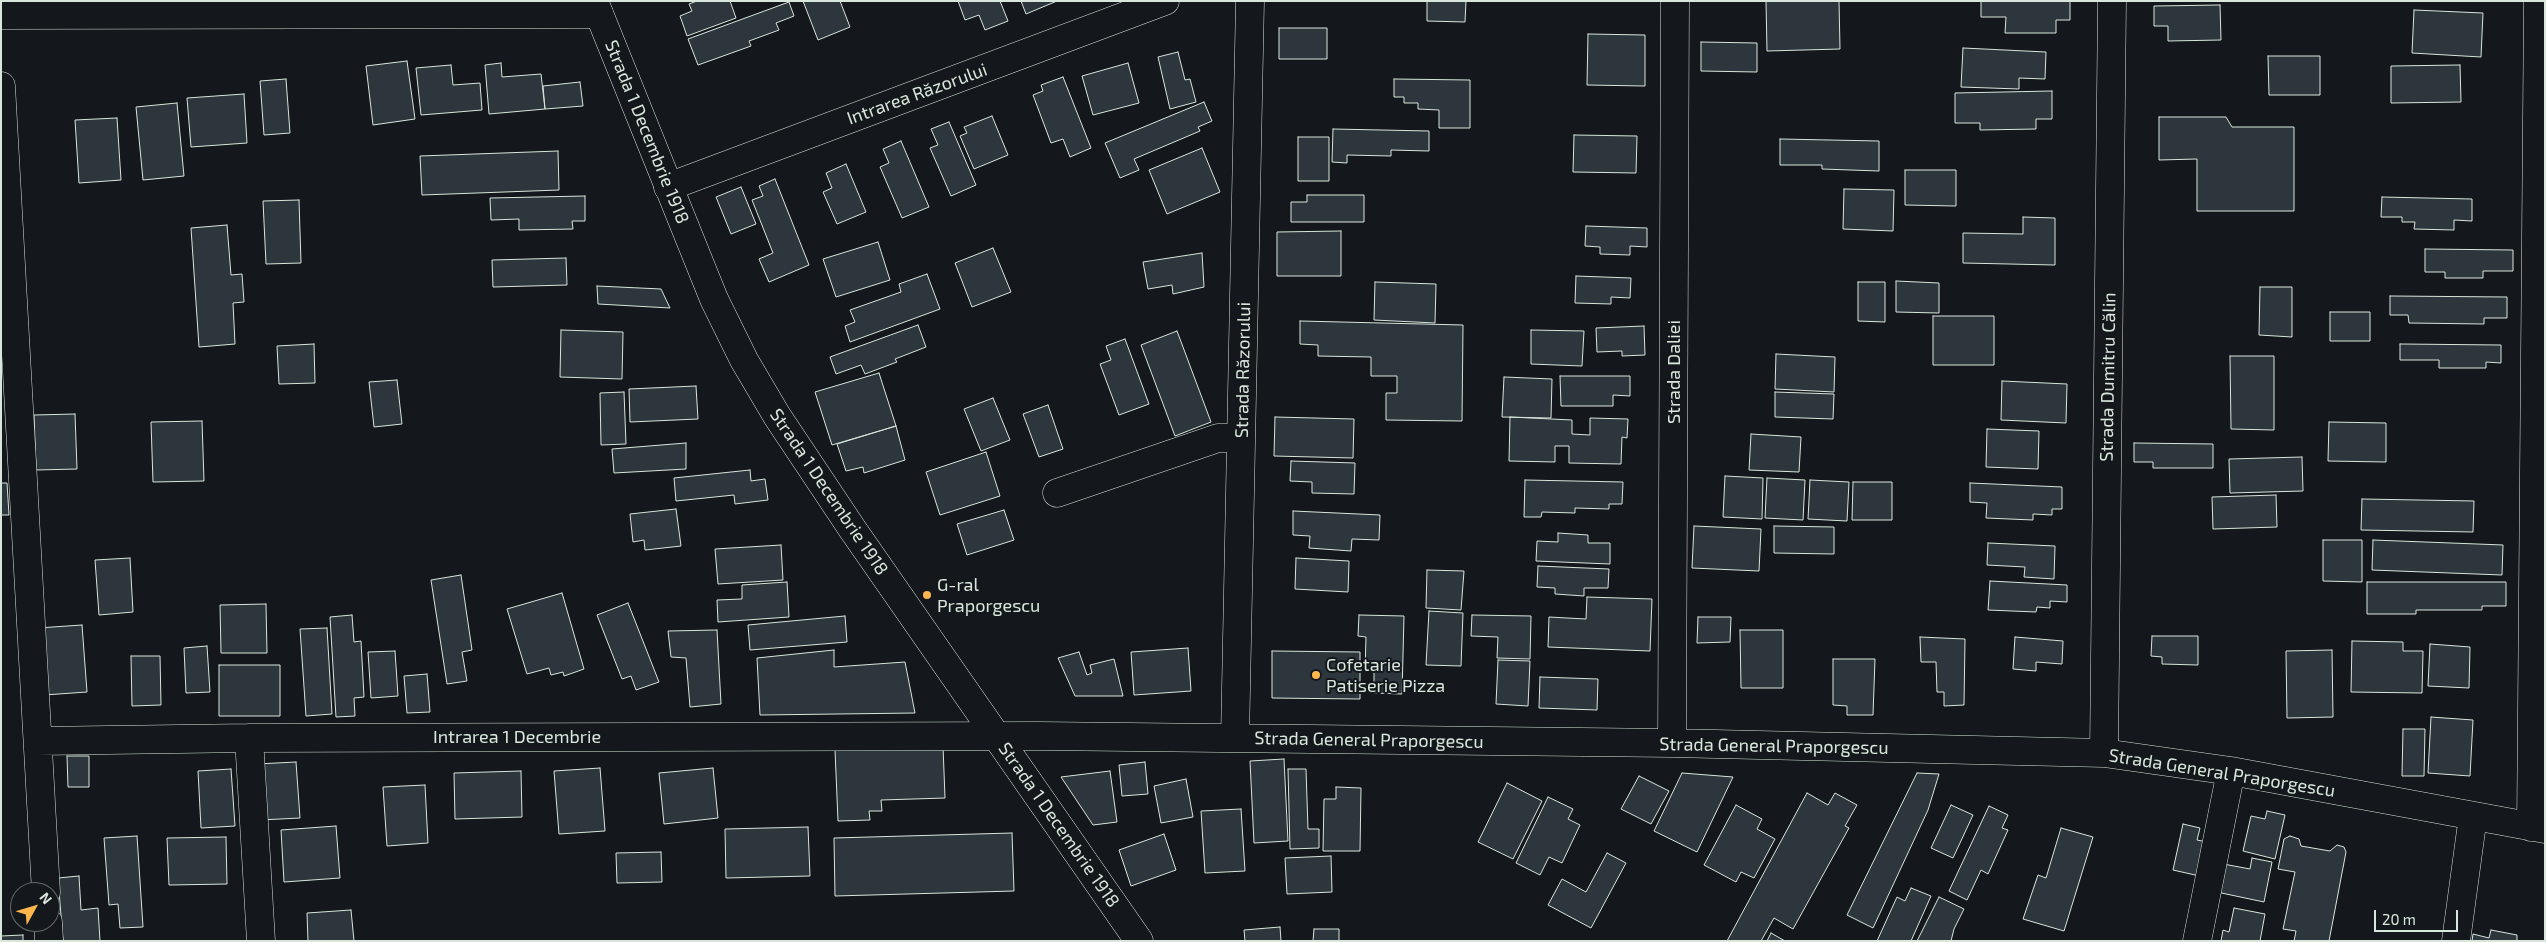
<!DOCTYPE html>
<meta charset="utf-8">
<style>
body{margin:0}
#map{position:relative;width:2546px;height:942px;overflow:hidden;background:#14181c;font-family:"Exo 2",sans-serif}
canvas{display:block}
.frame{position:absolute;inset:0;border:2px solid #d8e6dc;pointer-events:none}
.north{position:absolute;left:10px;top:882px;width:50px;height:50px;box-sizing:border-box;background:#14181c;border:1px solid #626a69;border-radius:50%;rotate:51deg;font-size:14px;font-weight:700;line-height:20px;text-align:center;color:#d8e6dc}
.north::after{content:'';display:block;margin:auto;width:18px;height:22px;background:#ffb74d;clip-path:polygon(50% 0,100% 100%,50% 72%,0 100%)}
.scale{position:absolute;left:2374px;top:910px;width:84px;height:22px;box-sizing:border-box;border:2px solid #d8e6dc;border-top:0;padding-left:6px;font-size:15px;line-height:18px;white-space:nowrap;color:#d8e6dc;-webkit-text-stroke:4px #14181c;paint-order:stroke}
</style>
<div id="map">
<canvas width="2546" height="942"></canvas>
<div class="frame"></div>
<div class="north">N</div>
<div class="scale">20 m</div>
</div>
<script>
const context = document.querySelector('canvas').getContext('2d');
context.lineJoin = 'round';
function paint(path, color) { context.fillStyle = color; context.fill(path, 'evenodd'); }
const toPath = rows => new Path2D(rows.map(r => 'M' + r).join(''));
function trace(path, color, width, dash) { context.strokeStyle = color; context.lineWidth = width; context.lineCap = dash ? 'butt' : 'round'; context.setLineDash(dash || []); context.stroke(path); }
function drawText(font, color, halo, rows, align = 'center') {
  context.font = font + ' "Exo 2",sans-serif'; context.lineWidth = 4; context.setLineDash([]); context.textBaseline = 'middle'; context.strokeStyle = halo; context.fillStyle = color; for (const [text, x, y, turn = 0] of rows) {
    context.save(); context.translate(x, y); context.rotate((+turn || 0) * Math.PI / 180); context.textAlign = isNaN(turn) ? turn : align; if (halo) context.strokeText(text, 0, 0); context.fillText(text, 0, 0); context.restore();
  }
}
const building = toPath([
 [697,1,730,1,736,18,687,36,680,16,692,11,689,4,697,1],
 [803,1,840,1,850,27,818,40,803,1],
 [958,1,1000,1,1008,21,985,30,979,15,965,20,958,1],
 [1021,1,1057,1,1026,14,1021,1],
 [1427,1,1466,1,1465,22,1427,21,1427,1],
 [1766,1,1839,1,1840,49,1767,51,1766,1],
 [1981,1,2070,1,2070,20,2056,20,2056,33,2005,33,2006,17,1981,17,1981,1],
 [789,2,794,16,776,23,779,30,749,41,751,46,698,65,688,39,789,2],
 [2220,5,2221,40,2168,41,2168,26,2154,26,2154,6,2220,5],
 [2414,10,2483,13,2481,57,2412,53,2414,10],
 [1279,28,1327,28,1327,59,1279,59,1279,28],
 [1588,34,1645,35,1645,86,1587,85,1588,34],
 [1701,42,1757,43,1757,72,1701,71,1701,42],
 [1963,48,2046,52,2045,79,2019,78,2019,89,1961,87,1963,48],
 [1178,52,1185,80,1190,79,1196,102,1170,109,1158,57,1178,52],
 [2268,56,2320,56,2320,95,2269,95,2268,56],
 [407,61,415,119,373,125,366,66,407,61],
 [501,63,502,77,541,74,545,109,489,114,485,65,501,63],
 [1128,63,1139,103,1093,115,1082,76,1128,63],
 [451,65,453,85,480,83,482,110,421,115,416,68,451,65],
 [2460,65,2461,102,2391,103,2391,66,2460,65],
 [1063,77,1091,148,1070,157,1063,139,1051,143,1033,95,1043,91,1041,85,1063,77],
 [286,79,290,133,264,135,260,81,286,79],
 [1394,79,1470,80,1470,128,1439,128,1439,110,1418,109,1418,103,1404,103,1404,97,1394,97,1394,79],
 [580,82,583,106,545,109,543,86,580,82],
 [2052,91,2052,119,2036,119,2036,129,1980,130,1980,123,1955,123,1955,93,2052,91],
 [244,94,247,143,191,147,187,98,244,94],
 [1204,102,1212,121,1198,127,1200,131,1134,159,1139,170,1120,178,1105,143,1204,102],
 [177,103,184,176,143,180,136,107,177,103],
 [992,116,1008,155,974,169,960,136,967,133,964,127,992,116],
 [2159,117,2226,117,2232,127,2294,127,2294,211,2197,211,2197,159,2159,160,2159,117],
 [117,118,121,180,79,183,75,120,117,118],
 [949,122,976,185,951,196,930,148,938,145,931,129,949,122],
 [1333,129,1429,131,1429,151,1391,150,1391,156,1347,155,1347,163,1332,162,1333,129],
 [1574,135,1637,136,1636,173,1573,172,1574,135],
 [1298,137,1329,137,1329,181,1298,181,1298,137],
 [1780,139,1879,141,1879,171,1822,169,1822,165,1780,165,1780,139],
 [901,141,929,207,902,218,880,167,889,163,883,149,901,141],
 [1202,148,1220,192,1167,214,1149,170,1202,148],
 [558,151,559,190,422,195,420,156,558,151],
 [846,164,866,212,837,224,823,192,832,188,826,173,846,164],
 [1905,170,1956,170,1956,206,1905,205,1905,170],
 [775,179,809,265,769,282,759,259,773,253,752,200,763,196,759,186,775,179],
 [741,187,756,224,731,234,716,197,741,187],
 [1844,189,1894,190,1893,231,1843,229,1844,189],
 [1307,195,1364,195,1364,222,1291,222,1291,202,1307,202,1307,195],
 [585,196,585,221,572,221,573,229,519,230,519,219,491,220,490,198,585,196],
 [2382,197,2472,199,2472,221,2454,220,2454,230,2414,229,2415,222,2402,222,2402,217,2381,217,2382,197],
 [299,200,301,263,266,264,263,201,299,200],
 [2023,217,2055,218,2055,265,1963,263,1963,233,2023,234,2023,217],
 [227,225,231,275,242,274,244,302,233,303,235,344,199,347,191,228,227,225],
 [1586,226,1647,228,1647,247,1630,246,1630,255,1600,254,1600,247,1585,246,1586,226],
 [1341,231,1341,276,1277,276,1277,232,1341,231],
 [878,242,890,280,836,297,823,259,878,242],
 [993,248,1011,292,972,307,955,263,993,248],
 [2425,249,2513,250,2513,271,2483,271,2483,278,2445,278,2445,272,2425,272,2425,249],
 [1202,253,1204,287,1173,294,1172,285,1148,289,1143,262,1202,253],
 [566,258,567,285,493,287,492,260,566,258],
 [927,274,940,309,850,342,845,326,855,322,850,310,901,292,899,284,927,274],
 [1576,276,1631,278,1630,298,1611,297,1611,304,1575,303,1576,276],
 [1896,281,1939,283,1939,313,1896,312,1896,281],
 [1375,282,1436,284,1435,323,1374,320,1375,282],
 [1858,282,1885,282,1885,322,1858,321,1858,282],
 [597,286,661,289,670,308,598,304,597,286],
 [2260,287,2292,287,2292,337,2259,335,2260,287],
 [2390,296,2507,297,2507,318,2484,318,2484,324,2409,323,2408,315,2390,315,2390,296],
 [2330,312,2370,312,2370,341,2330,341,2330,312],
 [1933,316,1994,316,1994,365,1933,365,1933,316],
 [1300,321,1463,325,1462,421,1386,420,1386,393,1397,393,1397,376,1371,376,1371,357,1318,356,1318,345,1300,344,1300,321],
 [918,325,926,347,895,359,897,362,865,374,861,365,836,374,830,357,918,325],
 [1644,326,1645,355,1622,356,1622,351,1597,352,1596,328,1644,326],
 [561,330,623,332,622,379,560,377,561,330],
 [1531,330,1584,331,1582,366,1531,364,1531,330],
 [1177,331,1211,422,1175,436,1141,345,1177,331],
 [1125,339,1149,404,1119,415,1100,364,1111,360,1106,346,1125,339],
 [314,344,315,383,279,384,277,346,314,344],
 [2400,344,2501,345,2501,363,2486,362,2486,368,2439,368,2439,360,2400,360,2400,344],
 [1776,354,1835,357,1834,392,1775,389,1776,354],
 [2230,356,2274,356,2274,430,2231,429,2230,356],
 [879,373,896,426,832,445,815,392,879,373],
 [1560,376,1630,376,1630,396,1613,395,1613,406,1561,406,1560,376],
 [1504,377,1552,379,1551,418,1502,417,1504,377],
 [397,380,402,424,374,427,369,382,397,380],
 [2002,381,2067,384,2066,423,2001,420,2002,381],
 [696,386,698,419,630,422,629,389,696,386],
 [624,392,626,444,601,445,600,393,624,392],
 [1775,392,1834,394,1833,419,1775,417,1775,392],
 [993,398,1010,440,981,451,964,409,993,398],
 [1048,405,1063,449,1039,457,1023,414,1048,405],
 [75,414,77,469,36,470,34,415,75,414],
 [1275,417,1354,419,1353,458,1274,456,1275,417],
 [1510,417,1572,420,1572,434,1590,435,1590,418,1628,419,1627,438,1622,437,1621,464,1569,463,1569,446,1555,446,1555,462,1509,461,1510,417],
 [202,421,204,481,153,482,151,422,202,421],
 [2329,422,2386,423,2386,462,2328,461,2329,422],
 [896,426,905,460,864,473,863,467,846,471,837,444,896,426],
 [1987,429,2039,431,2038,469,1986,467,1987,429],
 [1751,434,1801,437,1799,472,1749,470,1751,434],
 [686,443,686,469,614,473,612,449,686,443],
 [2134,443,2213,444,2213,468,2153,468,2153,462,2134,462,2134,443],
 [986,452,1000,496,940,515,926,472,986,452],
 [2302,457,2303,491,2230,493,2229,459,2302,457],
 [1291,461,1355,463,1354,494,1312,493,1312,482,1290,481,1291,461],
 [750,470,751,481,765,479,768,500,735,504,734,495,676,501,674,478,750,470],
 [1725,476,1763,478,1762,519,1723,517,1725,476],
 [1767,478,1805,480,1803,520,1765,518,1767,478],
 [1525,480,1623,482,1622,504,1609,504,1609,509,1575,508,1575,513,1542,512,1541,517,1524,517,1525,480],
 [1810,480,1849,482,1847,521,1808,519,1810,480],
 [1853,482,1892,482,1892,520,1852,520,1853,482],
 [1,483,7,483,9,515,1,515,1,483],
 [1970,483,2062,487,2062,509,2052,509,2052,515,2033,514,2033,520,1986,518,1987,503,1970,502,1970,483],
 [2276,495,2277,527,2213,529,2212,497,2276,495],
 [2362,499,2474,501,2473,532,2361,530,2362,499],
 [676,509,681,546,645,550,644,540,633,542,630,514,676,509],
 [1004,510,1014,540,967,555,957,524,1004,510],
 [1293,511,1380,515,1379,540,1352,539,1351,551,1309,548,1310,536,1293,535,1293,511],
 [1694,526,1761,529,1759,571,1692,568,1694,526],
 [1774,526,1834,527,1834,554,1774,553,1774,526],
 [1558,533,1588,535,1588,543,1610,543,1610,564,1536,561,1537,541,1558,542,1558,533],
 [2323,540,2362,540,2362,582,2323,581,2323,540],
 [2373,540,2503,545,2502,575,2372,570,2373,540],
 [1988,543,2055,546,2054,579,2024,577,2025,567,1987,565,1988,543],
 [781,545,783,580,718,584,715,549,781,545],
 [130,558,133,612,99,615,95,560,130,558],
 [1296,558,1349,561,1348,592,1295,589,1296,558],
 [1538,566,1609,569,1608,588,1584,588,1584,596,1555,594,1555,588,1537,587,1538,566],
 [1427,570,1464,571,1461,610,1426,608,1427,570],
 [461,575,472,650,462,652,467,681,447,684,431,580,461,575],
 [1990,581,2067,585,2067,602,2050,601,2050,608,2037,607,2036,612,1988,610,1990,581],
 [787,582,789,617,718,622,717,600,742,599,742,585,787,582],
 [2367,582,2506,582,2506,606,2482,606,2482,610,2416,610,2416,614,2367,614,2367,582],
 [562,593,584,669,564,676,563,672,551,675,549,668,527,674,507,609,562,593],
 [1587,597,1652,599,1650,651,1548,647,1549,617,1586,619,1587,597],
 [628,603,659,682,636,690,631,676,622,679,597,615,628,603],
 [266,604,267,653,221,653,220,605,266,604],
 [1429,611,1463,613,1461,666,1426,665,1429,611],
 [352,615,354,642,361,641,364,697,354,698,355,716,336,717,330,617,352,615],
 [1359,615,1404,616,1402,694,1374,693,1374,671,1365,671,1366,637,1358,636,1359,615],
 [1472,615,1531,616,1530,659,1497,658,1498,637,1471,636,1472,615],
 [845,616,847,642,750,650,748,625,845,616],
 [1698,617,1731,617,1730,642,1697,643,1698,617],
 [82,625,87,692,44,695,38,628,82,625],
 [327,628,332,714,306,716,300,629,327,628],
 [717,630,721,704,690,707,686,658,671,657,668,631,717,630],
 [1740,630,1783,630,1783,688,1741,688,1740,630],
 [2152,636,2198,636,2198,665,2162,664,2162,657,2151,656,2152,636],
 [1920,637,1965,639,1964,705,1944,706,1944,692,1937,692,1936,662,1921,662,1920,637],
 [2015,637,2063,641,2062,664,2036,662,2036,671,2013,669,2015,637],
 [2352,641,2403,642,2403,651,2423,651,2422,693,2351,692,2352,641],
 [2430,644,2470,647,2469,688,2428,686,2430,644],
 [207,646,210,692,186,693,184,648,207,646],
 [1188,648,1191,691,1134,695,1131,652,1188,648],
 [834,650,834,667,905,662,915,713,760,715,757,658,834,650],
 [2332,650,2333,717,2287,718,2286,651,2332,650],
 [395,651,398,696,371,698,368,652,395,651],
 [1272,651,1360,652,1360,699,1272,698,1272,651],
 [1079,652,1087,675,1092,673,1090,665,1114,659,1123,696,1075,696,1058,658,1079,652],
 [131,656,160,656,161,705,132,706,131,656],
 [1833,659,1875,659,1873,715,1847,715,1847,706,1833,705,1833,659],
 [1498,660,1530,661,1528,706,1496,704,1498,660],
 [219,665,280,665,280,716,219,716,219,665],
 [427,674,430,712,407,713,404,676,427,674],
 [1540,677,1598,679,1597,710,1539,708,1540,677],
 [2431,717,2473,720,2470,776,2428,773,2431,717],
 [2403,729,2425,729,2424,776,2402,776,2403,729],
 [943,746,945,798,881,800,882,811,869,811,870,820,838,821,835,750,943,746],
 [67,756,89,756,89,787,68,787,67,756],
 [1284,759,1288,841,1254,843,1250,761,1284,759],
 [296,762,300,818,260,820,257,764,296,762],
 [1145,762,1148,794,1122,796,1119,765,1145,762],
 [600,768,605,831,559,834,554,771,600,768],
 [713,768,718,818,664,824,659,773,713,768],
 [231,769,235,826,201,828,198,771,231,769],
 [1288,769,1306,769,1308,829,1319,829,1319,848,1290,849,1288,769],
 [521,771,522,817,455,819,454,773,521,771],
 [1110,771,1117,822,1093,825,1061,777,1110,771],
 [1682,773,1733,777,1697,852,1654,831,1682,773],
 [1917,773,1939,774,1928,810,1873,928,1847,915,1917,773],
 [1639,776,1669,791,1651,824,1621,809,1639,776],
 [1186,779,1193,817,1161,823,1154,786,1186,779],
 [1507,783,1542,801,1513,859,1478,842,1507,783],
 [425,785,428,843,387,846,383,787,425,785],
 [1336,787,1361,788,1360,851,1323,851,1324,799,1336,799,1336,787],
 [1807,793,1828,805,1835,793,1857,805,1845,826,1849,828,1793,929,1774,918,1761,941,1727,941,1807,793],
 [1548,797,1573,809,1568,819,1580,825,1562,863,1549,857,1540,875,1516,863,1548,797],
 [1736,805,1762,819,1757,829,1775,839,1754,878,1741,872,1736,882,1704,865,1736,805],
 [1951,805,1973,815,1953,858,1931,848,1951,805],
 [1989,806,2008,815,2002,828,2008,830,1988,874,1981,870,1967,900,1949,891,1989,806],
 [1241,809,1245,871,1205,873,1201,811,1241,809],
 [2267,811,2285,815,2275,859,2243,851,2251,816,2265,819,2267,811],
 [2183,824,2200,828,2197,840,2212,843,2204,877,2173,870,2183,824],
 [336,826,340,878,284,882,281,830,336,826],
 [808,827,810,876,726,878,725,829,808,827],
 [2061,828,2093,837,2064,931,2023,919,2038,875,2046,878,2061,828],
 [1012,833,1014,891,835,896,834,838,1012,833],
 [1164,834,1176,870,1131,886,1119,850,1164,834],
 [137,836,143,927,120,928,118,904,109,905,104,838,137,836],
 [2290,836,2299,839,2301,846,2330,851,2337,845,2344,847,2346,852,2329,941,2294,941,2296,931,2283,929,2295,872,2278,869,2284,839,2290,836],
 [226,837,227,884,169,885,167,838,226,837],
 [661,852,662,882,617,883,616,853,661,852],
 [1607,853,1626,863,1591,928,1548,905,1562,879,1586,892,1607,853],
 [1331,856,1332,892,1287,894,1285,858,1331,856],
 [2252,858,2272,862,2264,902,2212,891,2218,863,2250,869,2252,858],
 [79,876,81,910,98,908,100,941,63,941,58,878,79,876],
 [1911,888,1931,896,1911,941,1877,941,1897,897,1905,901,1911,888],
 [1939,897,1964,909,1954,929,1951,941,1917,941,1939,897],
 [2234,908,2265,914,2260,941,2221,941,2223,930,2229,932,2234,908],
 [351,910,354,941,308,941,307,913,351,910],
 [1280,927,1281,941,1245,941,1244,930,1280,927],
 [1314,929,1339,929,1339,941,1313,941,1314,929],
 [2491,930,2517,935,2517,941,2472,941,2473,934,2489,938,2491,930],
 [1771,933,1785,941,1767,941,1771,933],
 [23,935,23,941,1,941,1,936,23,935]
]);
paint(building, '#2c363c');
trace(building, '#d8e6dc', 1);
const minor = toPath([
 [1,15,599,14],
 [1,86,46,892],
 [668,187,1165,1],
 [1057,493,1218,438,1241,438],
 [249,738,261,941],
 [1235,738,1250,1],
 [38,741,249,738,1039,736,1672,743,2104,753,2231,771,2545,829],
 [1672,743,1675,1],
 [2104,753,2112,1],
 [2531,827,2538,1],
 [48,922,49,941],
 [2197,941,2231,771],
 [2456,941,2473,816]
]);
const major = toPath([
 [594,1,714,299,744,360,777,416,853,530,1139,941]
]);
trace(minor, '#d8e6dc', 29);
trace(major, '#d8e6dc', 29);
trace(minor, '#14181c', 28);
trace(major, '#14181c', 28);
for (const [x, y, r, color] of [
 [927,595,5,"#ffb74d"],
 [1316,675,5,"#ffb74d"]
]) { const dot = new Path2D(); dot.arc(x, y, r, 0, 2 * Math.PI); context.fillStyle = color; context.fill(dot); trace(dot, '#14181c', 2); }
drawText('18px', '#d8e6dc', '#14181c', [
 ["Intrarea Răzorului",917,94,-20],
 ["Strada 1 Decembrie 1918",647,132,68],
 ["Strada Răzorului",1243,370,-89],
 ["Strada Daliei",1674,372,-90],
 ["Strada Dumitru Călin",2108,377,-89],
 ["Strada 1 Decembrie 1918",829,492,56],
 ["Intrarea 1 Decembrie",517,737],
 ["Strada General Praporgescu",1369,740,1],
 ["Strada General Praporgescu",1774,746,1],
 ["Strada General Praporgescu",2222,773,9],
 ["Strada 1 Decembrie 1918",1059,825,55]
]);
drawText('18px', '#d8e6dc', '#14181c', [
 ["G-ral",937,585],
 ["Praporgescu",937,606],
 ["Cofetarie",1326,665],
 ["Patiserie Pizza",1326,686]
], 'left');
</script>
